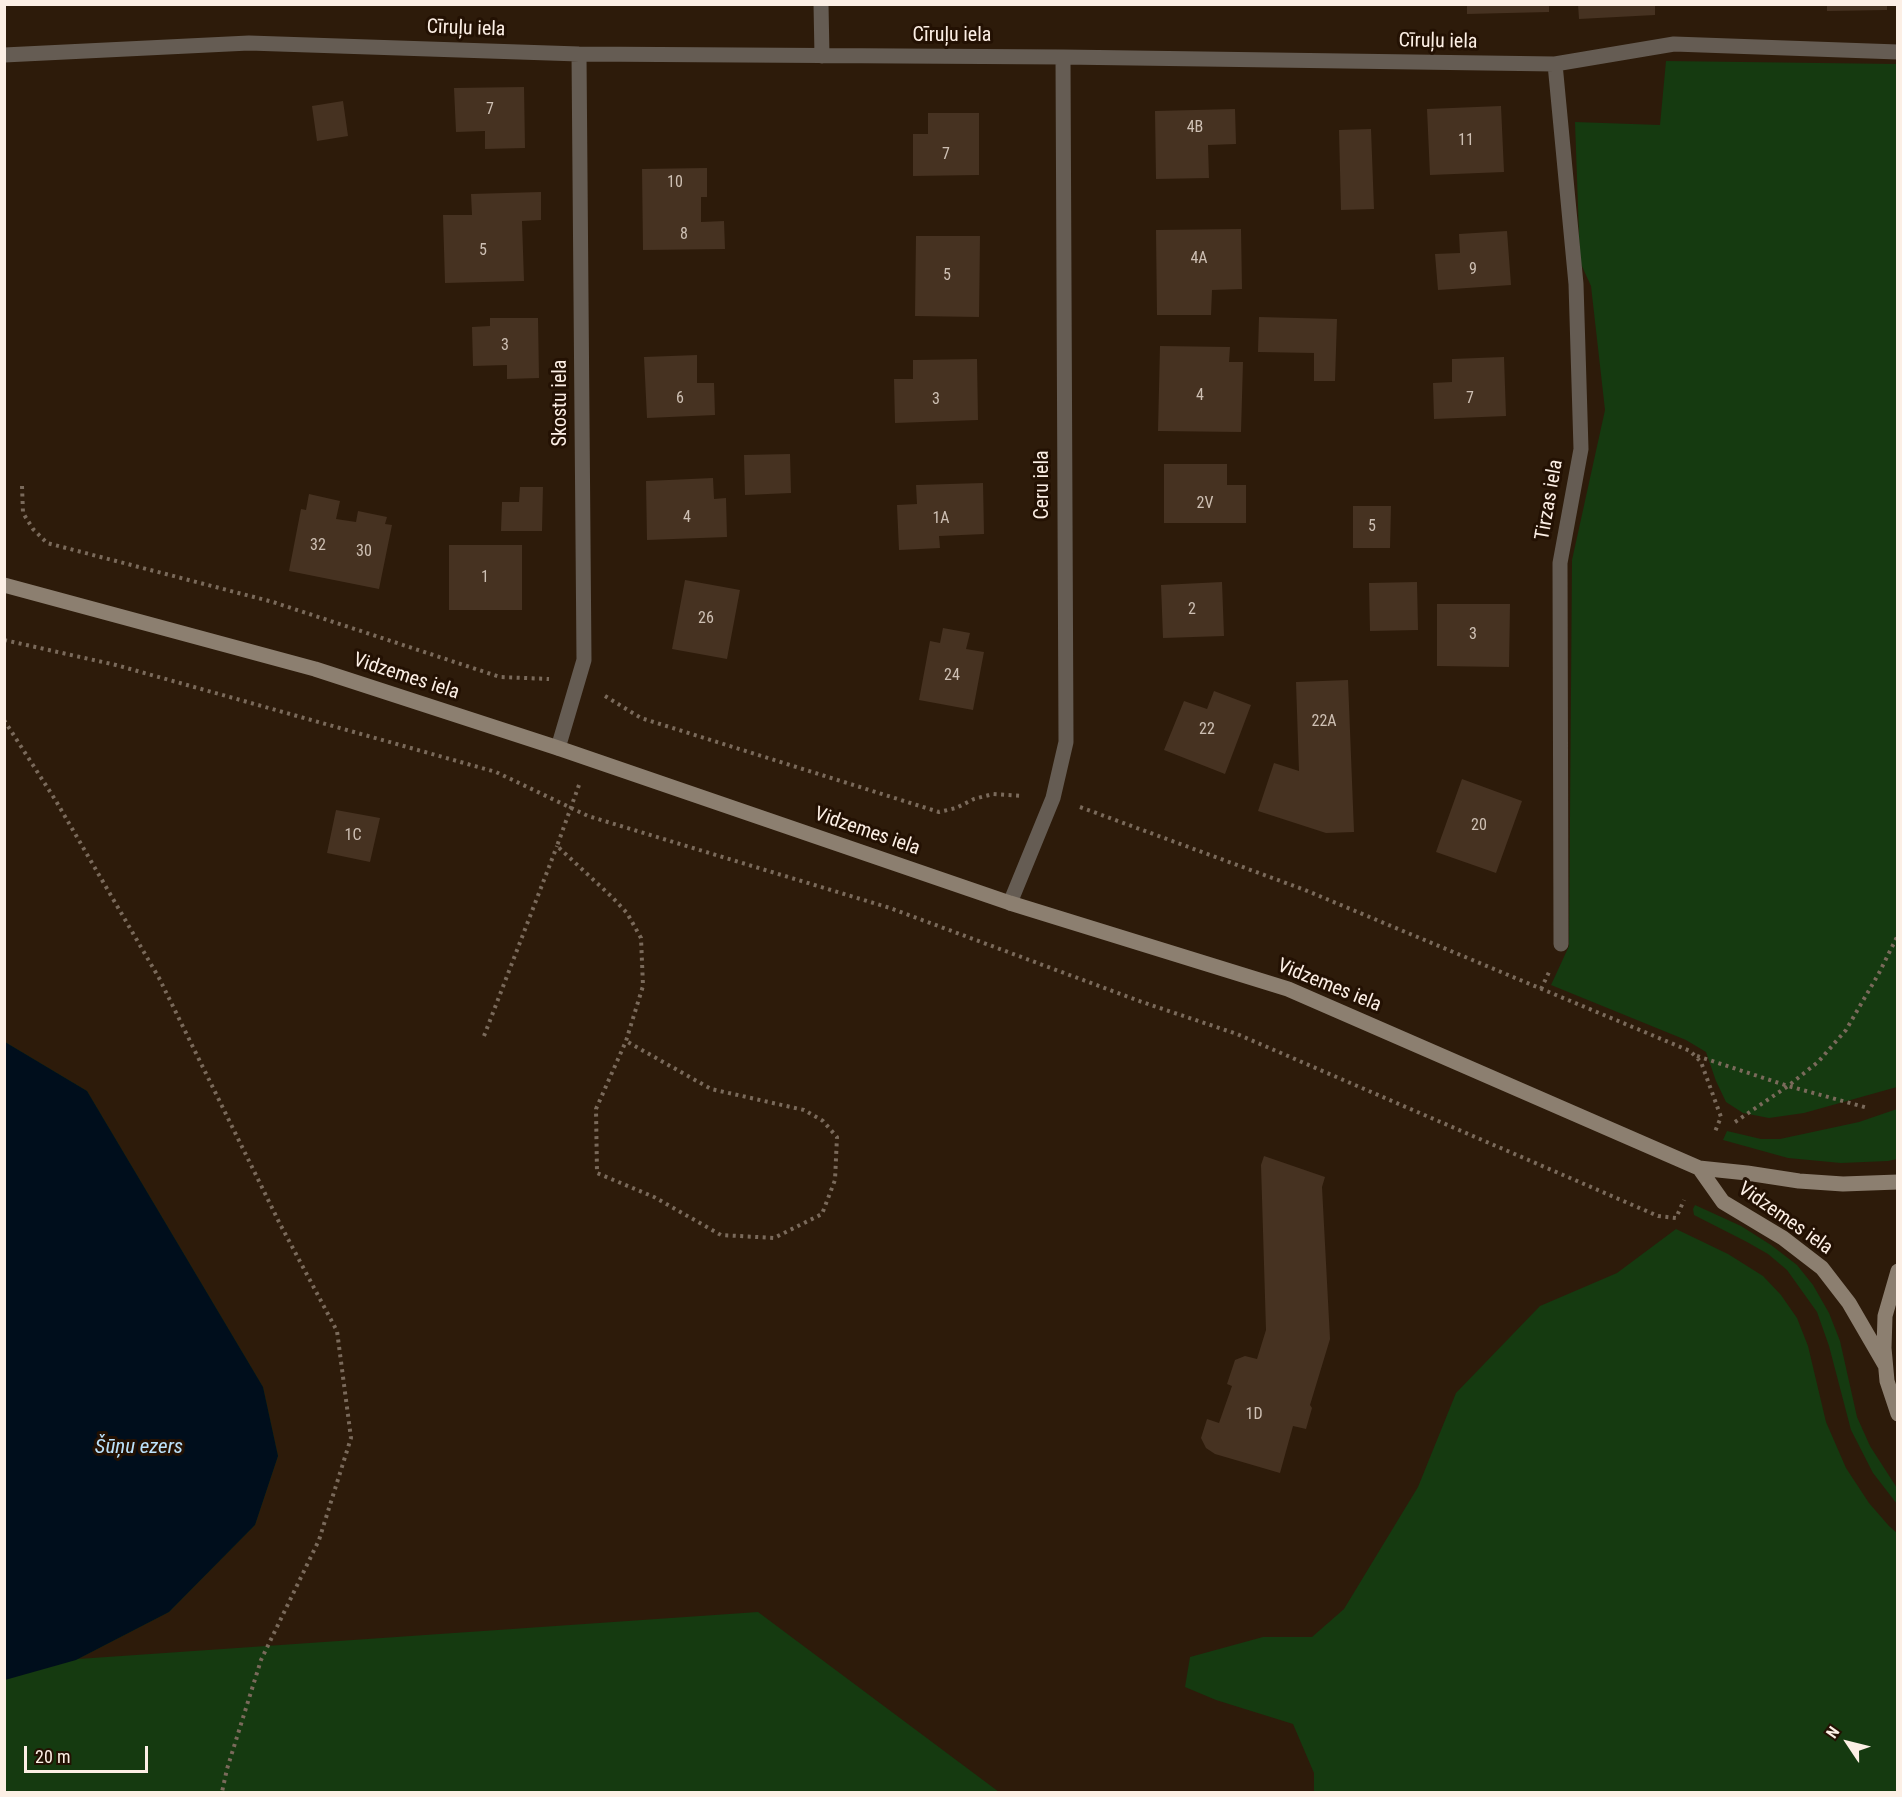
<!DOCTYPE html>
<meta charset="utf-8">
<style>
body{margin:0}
#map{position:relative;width:1902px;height:1797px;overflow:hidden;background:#2d1b0a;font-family:"Roboto Condensed",sans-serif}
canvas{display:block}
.frame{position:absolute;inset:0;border:6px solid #fcefe5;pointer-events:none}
.north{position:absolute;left:1818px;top:1713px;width:60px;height:60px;-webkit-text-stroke:4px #231103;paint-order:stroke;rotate:305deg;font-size:16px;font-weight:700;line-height:24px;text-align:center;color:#fcefe5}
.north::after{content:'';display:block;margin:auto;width:21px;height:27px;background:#fcefe5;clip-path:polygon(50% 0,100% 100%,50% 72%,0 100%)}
.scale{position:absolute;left:24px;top:1746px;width:124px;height:27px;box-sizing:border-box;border:3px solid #fcefe5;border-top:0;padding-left:8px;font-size:18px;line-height:21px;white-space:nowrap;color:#fcefe5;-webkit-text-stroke:4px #231103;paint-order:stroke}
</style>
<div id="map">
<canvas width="1902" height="1797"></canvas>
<div class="frame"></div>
<div class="north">N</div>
<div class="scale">20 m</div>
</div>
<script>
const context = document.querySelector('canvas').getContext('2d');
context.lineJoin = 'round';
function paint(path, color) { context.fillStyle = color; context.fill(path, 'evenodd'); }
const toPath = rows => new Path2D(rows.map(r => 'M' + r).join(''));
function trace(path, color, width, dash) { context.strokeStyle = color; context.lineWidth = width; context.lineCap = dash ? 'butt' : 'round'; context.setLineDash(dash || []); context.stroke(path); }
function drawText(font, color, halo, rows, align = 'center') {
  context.font = font + ' "Roboto Condensed",sans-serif'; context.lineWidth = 6; context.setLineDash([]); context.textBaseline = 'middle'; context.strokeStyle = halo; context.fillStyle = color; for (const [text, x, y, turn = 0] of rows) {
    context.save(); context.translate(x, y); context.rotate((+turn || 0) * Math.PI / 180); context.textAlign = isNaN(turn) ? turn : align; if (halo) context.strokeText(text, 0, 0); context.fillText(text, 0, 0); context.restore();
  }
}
paint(toPath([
 [1666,61,1897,64,1897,1087,1804,1113,1769,1118,1743,1113,1726,1102,1716,1081,1706,1052,1686,1040,1551,985,1569,946,1572,560,1605,410,1591,286,1580,262,1575,122,1660,125],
 [5,1042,87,1091,263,1387,278,1456,255,1525,169,1612,78,1659,758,1612,999,1792,5,1792],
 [1897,1109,1897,1159,1888,1161,1841,1163,1788,1158,1723,1140,1727,1131,1761,1139,1780,1139,1859,1122],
 [1695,1205,1741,1226,1771,1245,1797,1265,1813,1285,1829,1313,1840,1341,1857,1417,1870,1446,1897,1488,1897,1504,1873,1473,1851,1430,1829,1346,1817,1312,1787,1270,1768,1254,1747,1242,1694,1215,1693,1209],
 [1676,1229,1728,1254,1763,1276,1781,1295,1797,1318,1808,1346,1826,1422,1846,1468,1869,1503,1889,1526,1897,1533,1897,1792,1314,1792,1314,1773,1293,1724,1216,1700,1185,1687,1190,1657,1263,1637,1312,1637,1344,1609,1418,1487,1456,1393,1540,1306,1617,1273]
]), '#153a10');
paint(toPath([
 [5,1042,87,1091,263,1387,278,1456,255,1525,169,1612,76,1660,5,1680]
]), '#000e1c');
paint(toPath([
 [1467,4,1549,4,1549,12,1467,14],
 [1578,4,1655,4,1655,15,1579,19],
 [1827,4,1887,4,1887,10,1827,11],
 [524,87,525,148,485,149,485,131,456,132,454,88],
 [343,101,348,136,317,141,312,106],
 [1501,106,1504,172,1430,175,1427,109],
 [1235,109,1236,144,1208,145,1209,178,1156,179,1155,111],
 [928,113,979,113,979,175,913,176,913,134,928,134],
 [1371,129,1374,209,1341,210,1339,130],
 [707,168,707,197,701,197,701,222,724,221,725,249,643,250,642,169],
 [541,192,541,220,522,221,524,281,445,283,443,215,472,215,471,194],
 [1241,229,1242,289,1212,290,1211,315,1157,315,1156,230],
 [1507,231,1511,285,1438,290,1435,254,1460,253,1459,234],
 [916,236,980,236,979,317,915,316],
 [1259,317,1337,319,1335,381,1314,381,1314,353,1258,352],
 [490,318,538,318,539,378,507,379,507,365,473,366,472,327,490,326],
 [1160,346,1230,347,1229,362,1243,362,1241,432,1158,431],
 [697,355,697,383,714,383,715,415,647,418,644,357],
 [1504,357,1506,416,1434,419,1433,383,1452,382,1452,359],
 [977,359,978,420,895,423,894,379,913,379,913,360],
 [790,454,791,493,745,495,744,455],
 [1164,464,1227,464,1227,485,1246,485,1246,523,1164,523],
 [713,478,714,499,726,498,727,537,647,540,646,481],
 [983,483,984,534,939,536,940,548,899,550,897,505,917,504,916,485],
 [520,487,543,487,542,531,501,531,502,502,519,502],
 [309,494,340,501,336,519,356,522,358,511,387,517,385,524,392,525,379,589,289,571,301,509,306,510],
 [1353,506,1391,506,1390,548,1353,548],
 [449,545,522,545,522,610,449,610],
 [685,580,740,590,727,659,672,649],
 [1222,582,1224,636,1163,638,1161,585],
 [1417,582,1418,630,1370,631,1369,583],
 [1437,604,1510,604,1509,667,1437,666],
 [943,628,970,633,966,649,984,652,973,710,919,700,930,641,940,643],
 [1348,680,1354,832,1326,833,1258,811,1274,763,1299,771,1296,682],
 [1214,691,1251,705,1225,774,1164,750,1184,701,1207,709],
 [1462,779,1522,801,1496,873,1436,852],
 [336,810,380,818,370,862,327,853],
 [1264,1156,1325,1177,1322,1187,1330,1339,1310,1405,1312,1408,1306,1429,1293,1426,1280,1473,1215,1454,1206,1448,1201,1438,1207,1419,1219,1423,1232,1386,1227,1384,1235,1360,1245,1356,1257,1359,1266,1330,1261,1165]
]), '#463221');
trace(toPath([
 [22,486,23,513,33,529,47,543,273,602,500,677,549,679],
 [4,640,116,665,496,772,588,816,890,908,1142,1002,1237,1034,1658,1216,1676,1218,1684,1200],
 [605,696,641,718,939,812,956,808,974,799,993,794,1023,796],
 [4,720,56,801,159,978,280,1224,337,1331,351,1438,319,1540,261,1660,227,1769,222,1792],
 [579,785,557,846,612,897,627,913,641,938,643,986,626,1041,596,1109,597,1173,654,1197,721,1235,774,1238,822,1214,835,1180,837,1137,823,1121,804,1110,711,1089,626,1041],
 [1080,807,1305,890,1690,1051,1701,1062,1721,1117,1714,1134],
 [1541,989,1550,970],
 [484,1036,557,846],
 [1697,1056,1788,1086,1868,1108],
 [1735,1122,1788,1086,1818,1062,1846,1030,1879,973,1898,935]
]), '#7a6a5b', 4, [3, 4.5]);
trace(toPath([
 [821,4,822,56],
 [4,55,249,43,579,54,1063,57,1555,64,1674,44,1898,52],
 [1555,64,1576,284,1581,449,1560,563,1561,944],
 [558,748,584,660,579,54],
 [1010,903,1053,798,1066,742,1063,57]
]), '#655c53', 15);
trace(toPath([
 [4,585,315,669,558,748,1010,903,1288,989,1699,1168,1747,1173,1799,1181,1843,1184,1898,1182],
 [1699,1168,1723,1202,1783,1238,1822,1268,1849,1303,1885,1365],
 [1898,1271,1885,1316,1884,1348,1887,1381,1898,1414]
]), '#8c7f70', 15);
drawText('16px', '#cec0b4', null, [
 ["7",490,110],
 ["4B",1195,128],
 ["11",1466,141],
 ["7",946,155],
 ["10",675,183],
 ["8",684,235],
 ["5",483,251],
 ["4A",1199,259],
 ["9",1473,270],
 ["5",947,276],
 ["3",505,346],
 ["4",1200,396],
 ["6",680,399],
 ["7",1470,399],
 ["3",936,400],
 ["2V",1205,504],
 ["4",687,518],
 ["1A",941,519],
 ["5",1372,527],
 ["32",318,546],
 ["30",364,552],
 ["1",485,578],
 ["2",1192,610],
 ["26",706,619],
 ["3",1473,635],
 ["24",952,676],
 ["22A",1324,722],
 ["22",1207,730],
 ["20",1479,826],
 ["1C",353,836],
 ["1D",1254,1415]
]);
drawText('20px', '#fcefe5', '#231103', [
 ["Cīruļu iela",466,29,2],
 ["Cīruļu iela",952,36],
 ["Cīruļu iela",1438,42,1],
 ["Skostu iela",561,403,-90],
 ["Ceru iela",1043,485,-90],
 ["Tirzas iela",1550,500,-80],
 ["Vidzemes iela",406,677,18],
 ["Vidzemes iela",867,832,19],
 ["Vidzemes iela",1329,986,22],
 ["Vidzemes iela",1785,1219,35]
]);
drawText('italic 21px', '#bbe2fc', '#231103', [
 ["Šūņu ezers",139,1448]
]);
</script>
